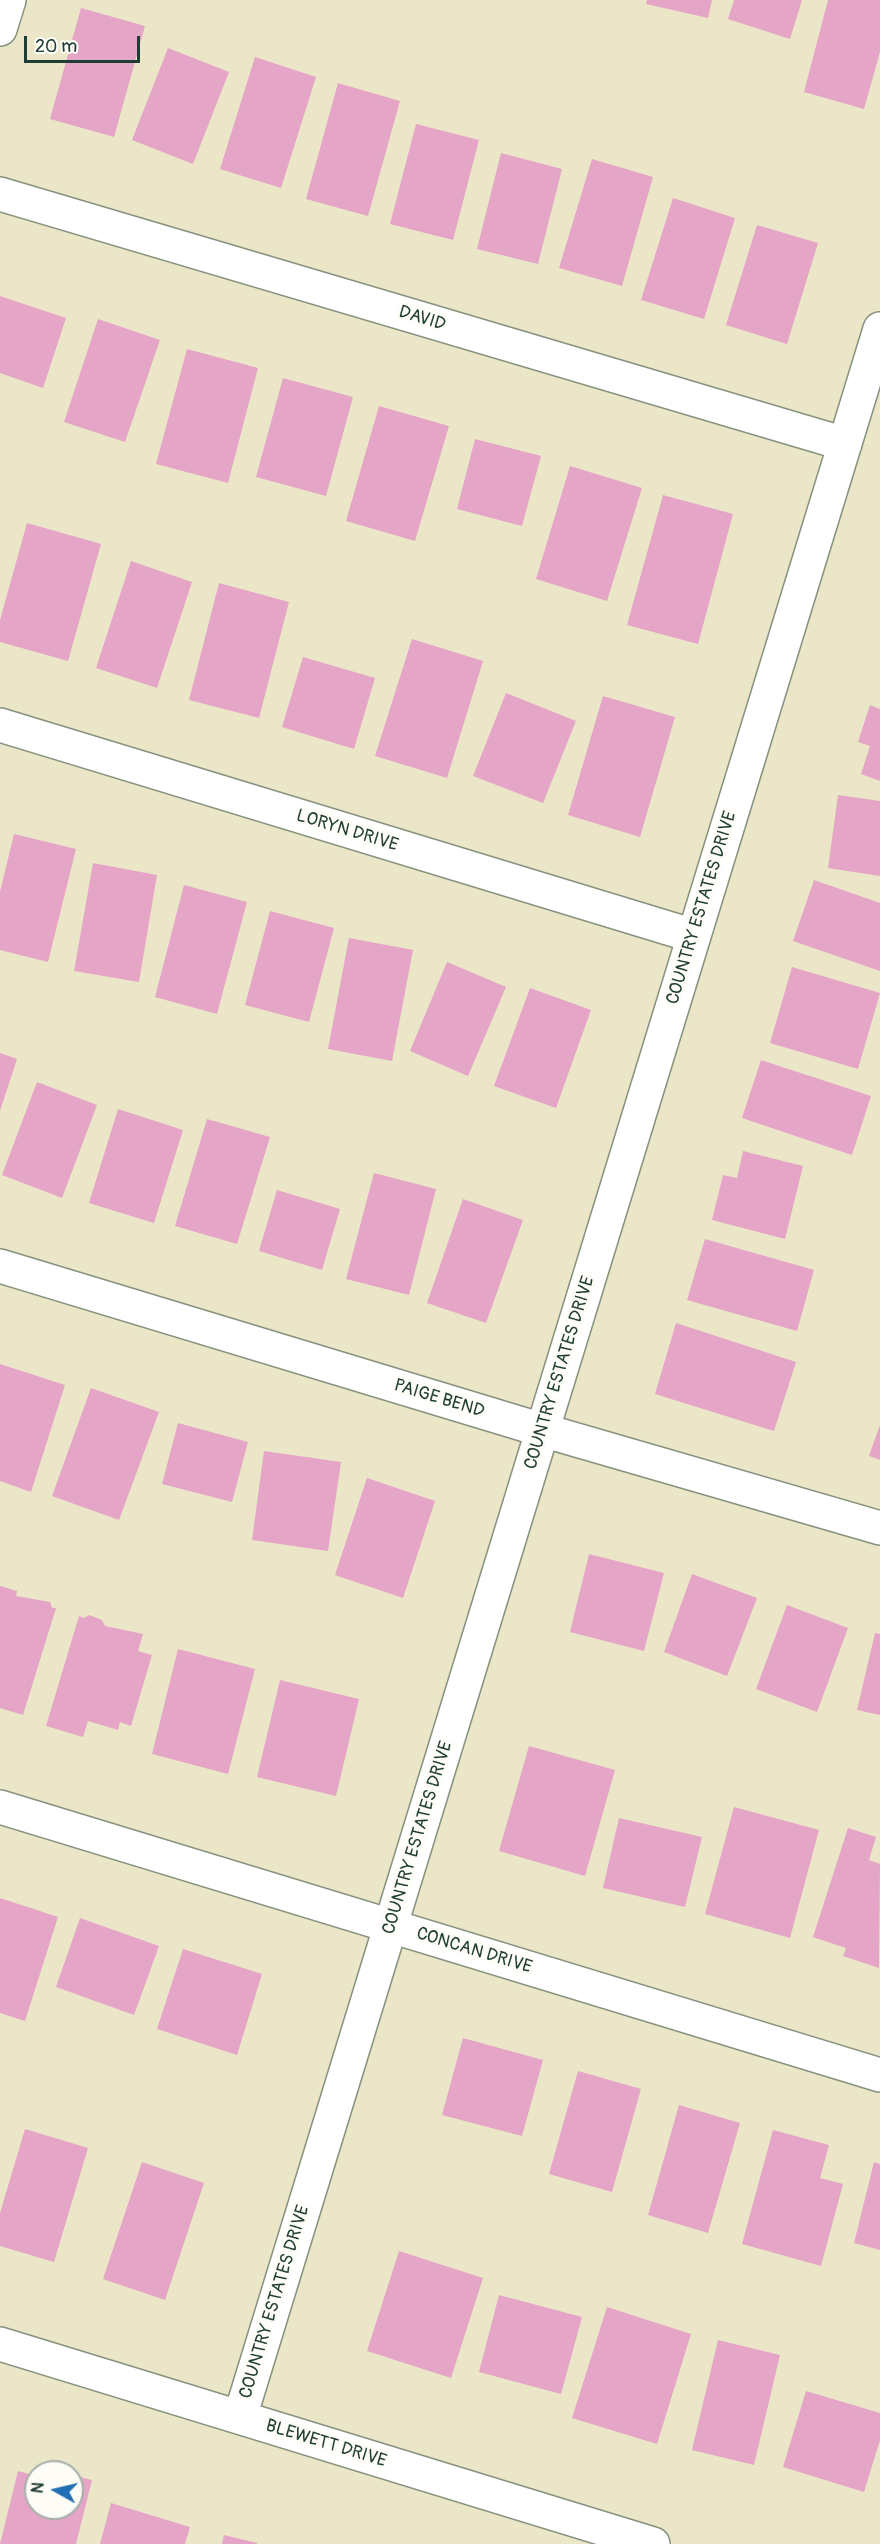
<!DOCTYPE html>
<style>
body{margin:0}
#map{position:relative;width:880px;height:2544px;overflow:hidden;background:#ebe6c8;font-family:Pangolin,sans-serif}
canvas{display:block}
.north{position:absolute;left:24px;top:2460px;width:60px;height:60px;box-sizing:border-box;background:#fdfcf7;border:2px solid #a4b0a9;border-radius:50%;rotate:278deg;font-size:16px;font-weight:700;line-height:24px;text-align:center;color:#1f3d34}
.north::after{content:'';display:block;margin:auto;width:21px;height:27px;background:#1f6fb2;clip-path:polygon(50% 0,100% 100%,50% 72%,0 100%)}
.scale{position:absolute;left:24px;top:36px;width:116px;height:27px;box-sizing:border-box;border:3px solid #1f3d34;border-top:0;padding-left:8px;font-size:18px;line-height:21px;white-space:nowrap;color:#1f3d34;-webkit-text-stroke:4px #fdfcf7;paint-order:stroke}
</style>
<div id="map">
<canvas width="880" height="2544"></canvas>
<div class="north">N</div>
<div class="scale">20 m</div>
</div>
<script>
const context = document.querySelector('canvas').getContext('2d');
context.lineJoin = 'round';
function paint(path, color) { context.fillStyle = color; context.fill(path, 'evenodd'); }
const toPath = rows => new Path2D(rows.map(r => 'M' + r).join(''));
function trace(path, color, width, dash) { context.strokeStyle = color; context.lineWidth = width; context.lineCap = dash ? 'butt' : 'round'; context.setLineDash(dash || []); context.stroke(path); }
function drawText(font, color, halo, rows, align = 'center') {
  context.font = font + ' Pangolin,sans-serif'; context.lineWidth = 6; context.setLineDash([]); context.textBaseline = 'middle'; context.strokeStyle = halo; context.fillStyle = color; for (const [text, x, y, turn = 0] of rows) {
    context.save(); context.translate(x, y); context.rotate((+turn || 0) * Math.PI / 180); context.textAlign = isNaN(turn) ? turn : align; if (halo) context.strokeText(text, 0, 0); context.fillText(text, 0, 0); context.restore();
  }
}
paint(toPath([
 [647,0,712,0,708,18,646,4],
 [734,0,802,0,790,39,728,19],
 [828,0,880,0,880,52,864,109,804,92],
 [81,8,145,26,114,137,50,119],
 [168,48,229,72,193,164,132,140],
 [255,57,316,77,281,188,220,169],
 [338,83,400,101,368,216,306,199],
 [416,124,479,140,453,240,390,224],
 [501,153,562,169,538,264,477,249],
 [592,159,653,177,622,286,559,268],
 [673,198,735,218,704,319,641,300],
 [757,225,818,243,787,344,726,325],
 [0,296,66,318,43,388,0,373],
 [98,319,160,340,125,442,64,422],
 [187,349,258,368,228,483,156,464],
 [283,378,353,397,326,496,256,477],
 [379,406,449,426,415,541,346,521],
 [475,439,541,456,522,526,457,509],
 [570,466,642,488,607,601,536,579],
 [663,495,733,514,698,644,627,625],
 [27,523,101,544,68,661,0,642,0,620],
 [131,561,192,582,157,688,96,668],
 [219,583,289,602,259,718,189,700],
 [412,639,483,661,447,778,375,756],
 [303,657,375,678,354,749,282,727],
 [506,693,576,721,543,803,473,776],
 [603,696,675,717,640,837,568,815],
 [870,705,880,709,880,781,861,774,870,746,858,742],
 [838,795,880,801,880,876,828,868],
 [14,834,76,849,48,962,0,950,0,892],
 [93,863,157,875,139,982,74,971],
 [814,880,880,903,880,971,793,941],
 [184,885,247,902,217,1014,155,997],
 [270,911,334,928,309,1022,245,1005],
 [349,938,413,950,392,1061,328,1049],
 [447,962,506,987,468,1076,410,1051],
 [792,967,880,993,858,1069,770,1043],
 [530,988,591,1010,556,1108,494,1086],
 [0,1053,17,1059,0,1111],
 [761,1060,871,1096,852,1155,742,1118],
 [37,1082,97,1105,62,1198,2,1175],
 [118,1109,183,1130,154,1223,89,1203],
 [207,1119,270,1137,237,1244,175,1226],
 [743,1151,803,1166,785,1239,712,1220,723,1175,737,1178],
 [374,1173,436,1189,409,1295,346,1279],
 [277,1190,340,1209,322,1270,259,1251],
 [463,1199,523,1220,486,1323,427,1303],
 [705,1239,814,1270,797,1331,687,1300],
 [676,1323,796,1362,774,1431,655,1394],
 [0,1364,65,1385,31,1492,0,1481],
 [91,1388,159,1412,119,1520,52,1496],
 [178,1423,248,1442,232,1502,162,1484],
 [880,1425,880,1460,869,1456],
 [264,1451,341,1462,328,1551,252,1540],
 [367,1478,435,1501,403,1598,335,1575],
 [589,1554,664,1573,644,1651,570,1632],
 [692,1574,757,1598,727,1676,664,1652],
 [0,1586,17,1591,16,1596,50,1602,52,1608,56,1608,23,1715,0,1708],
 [787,1605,848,1628,817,1712,756,1689],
 [89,1615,102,1620,105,1626,143,1634,138,1651,152,1655,131,1726,120,1722,118,1730,88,1721,83,1737,46,1726,79,1616,84,1618],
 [875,1633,880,1634,880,1715,857,1710],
 [178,1649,255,1669,228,1774,152,1754],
 [280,1680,359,1699,336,1796,257,1777],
 [529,1746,615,1770,585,1876,499,1851],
 [734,1807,819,1830,790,1938,705,1914],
 [619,1818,702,1837,685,1907,603,1888],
 [848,1828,876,1837,869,1860,880,1864,879,1968,843,1956,846,1948,813,1937],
 [0,1898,58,1917,25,2021,0,2013],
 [80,1918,159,1946,134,2015,56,1987],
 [183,1949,262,1974,237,2055,157,2029],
 [463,2038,543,2060,522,2136,442,2115],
 [578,2071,641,2089,612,2192,549,2174],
 [679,2105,740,2123,708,2233,648,2215],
 [25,2129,88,2148,54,2262,0,2246,0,2213],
 [773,2130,829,2145,820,2178,843,2184,821,2266,742,2244],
 [142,2162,204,2183,165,2300,103,2279],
 [874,2162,880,2164,880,2250,854,2243],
 [399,2251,483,2278,451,2378,367,2351],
 [499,2295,582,2317,561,2394,479,2372],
 [607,2307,691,2334,657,2444,572,2418],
 [718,2340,780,2355,754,2465,692,2450],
 [806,2391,880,2413,880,2440,864,2492,783,2467],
 [18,2471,36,2476,36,2508,72,2508,72,2475,92,2480,76,2544,0,2544],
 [111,2503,190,2527,185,2544,100,2544],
 [224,2535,257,2543,257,2544,222,2544]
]), '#e5a5c6');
const street = toPath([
 [0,29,9,0],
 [0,194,845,444],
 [0,725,694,936],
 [0,1266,542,1430,880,1528],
 [0,1807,880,2075],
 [0,2344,653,2544],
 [240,2417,880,329]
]);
trace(street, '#85927e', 36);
trace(street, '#fff', 33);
drawText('18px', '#1f3d34', '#fdfcf7', [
 ["DAVID",422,319,17],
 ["LORYN DRIVE",347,831,17],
 ["COUNTRY ESTATES DRIVE",702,908,-73],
 ["COUNTRY ESTATES DRIVE",560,1373,-73],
 ["PAIGE BEND",439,1399,17],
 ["COUNTRY ESTATES DRIVE",418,1838,-73],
 ["CONCAN DRIVE",474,1951,17],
 ["COUNTRY ESTATES DRIVE",275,2302,-73],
 ["BLEWETT DRIVE",326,2444,17]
]);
</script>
